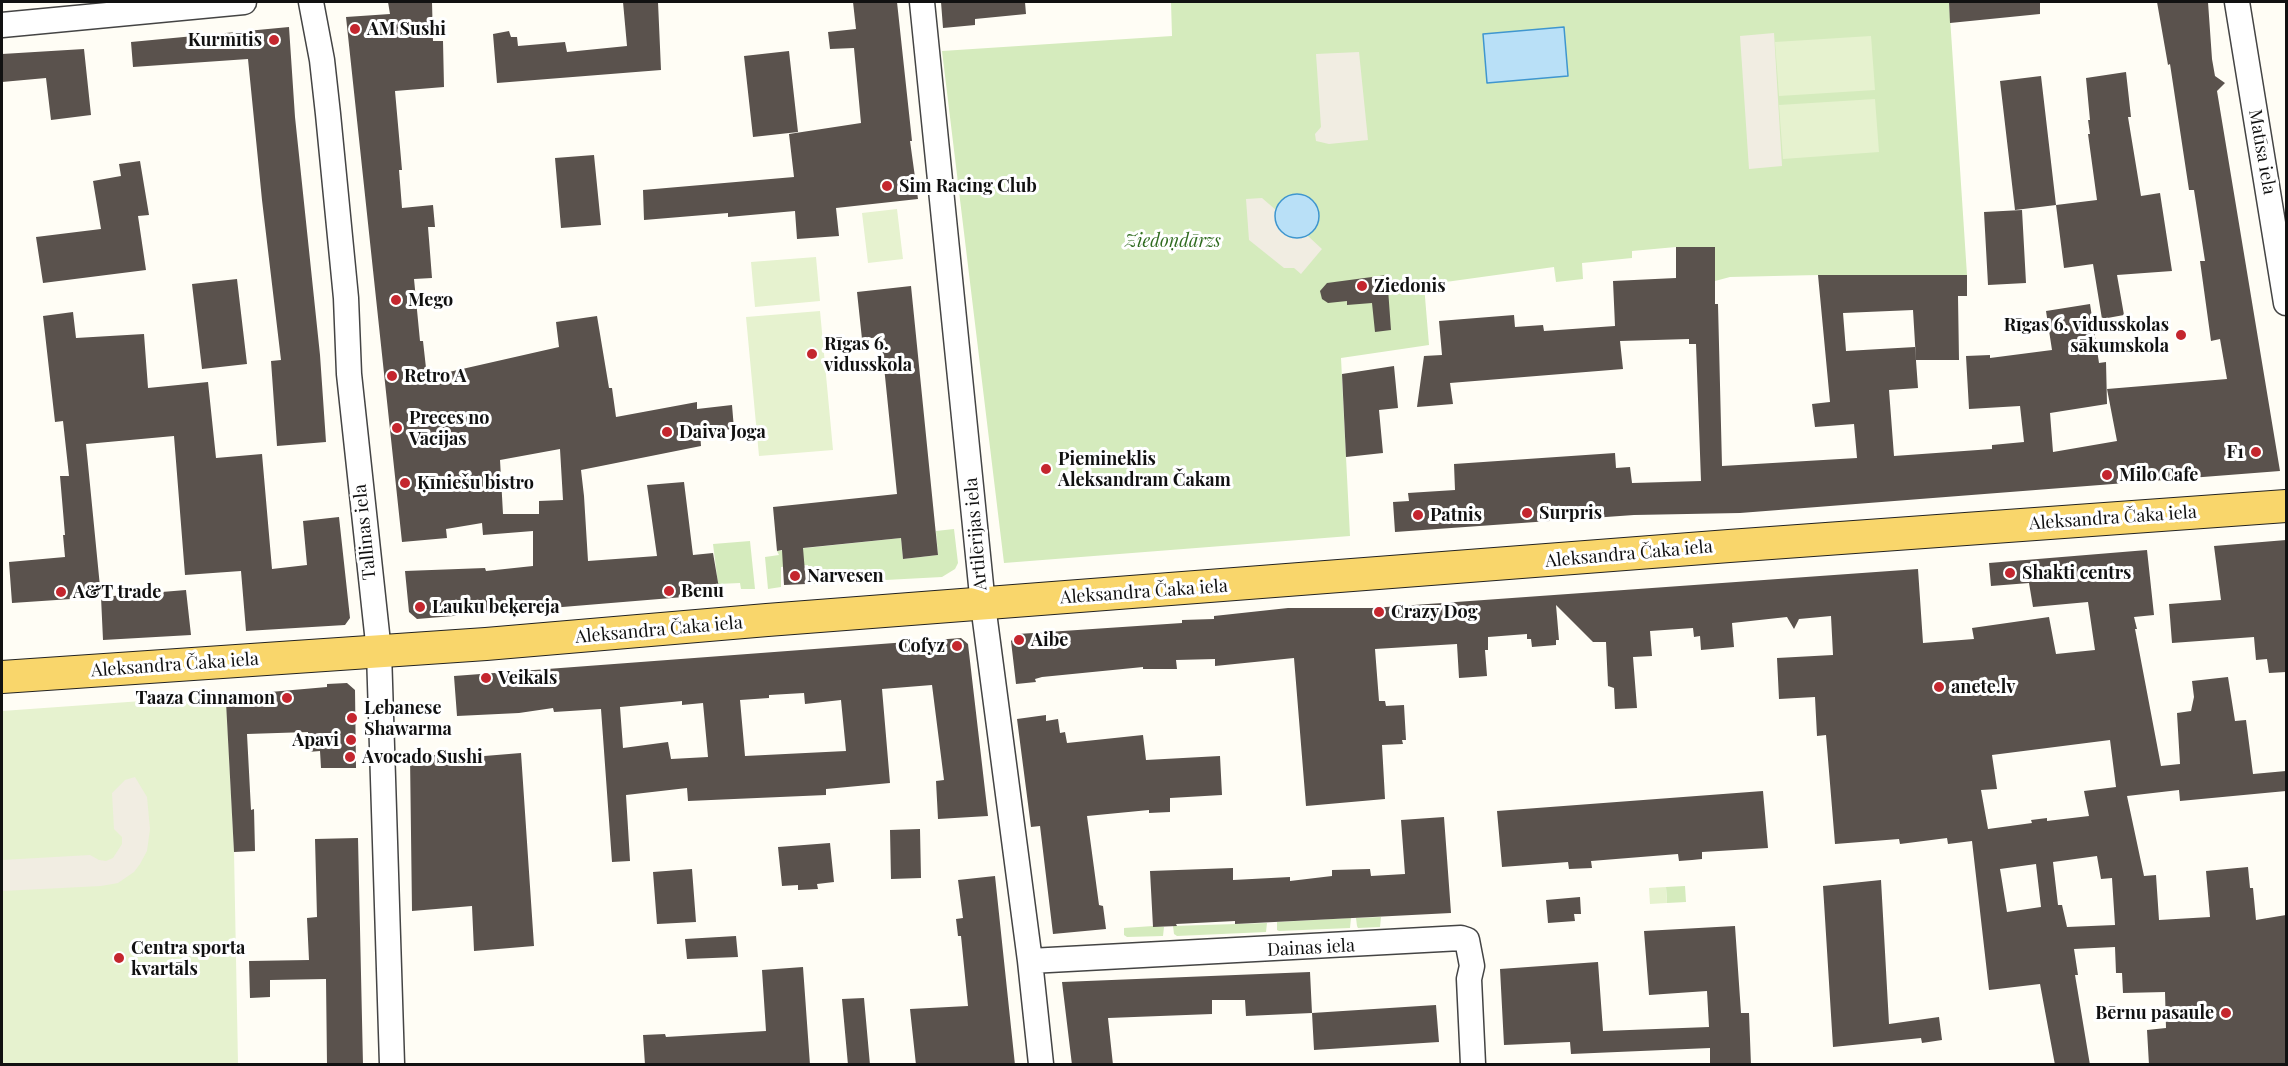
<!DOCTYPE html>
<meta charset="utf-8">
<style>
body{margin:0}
#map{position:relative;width:2288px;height:1066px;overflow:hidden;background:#fffdf5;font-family:"Playfair Display",serif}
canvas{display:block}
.frame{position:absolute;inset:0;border:3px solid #111;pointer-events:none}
</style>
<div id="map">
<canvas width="2288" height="1066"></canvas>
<div class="frame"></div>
</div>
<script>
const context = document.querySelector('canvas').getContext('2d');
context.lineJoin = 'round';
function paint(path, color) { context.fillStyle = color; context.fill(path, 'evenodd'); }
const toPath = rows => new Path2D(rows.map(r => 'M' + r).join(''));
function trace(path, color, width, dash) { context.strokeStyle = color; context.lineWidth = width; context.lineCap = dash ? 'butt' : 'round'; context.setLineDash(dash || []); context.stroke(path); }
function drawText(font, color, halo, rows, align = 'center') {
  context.font = font + ' "Playfair Display",serif'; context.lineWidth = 6; context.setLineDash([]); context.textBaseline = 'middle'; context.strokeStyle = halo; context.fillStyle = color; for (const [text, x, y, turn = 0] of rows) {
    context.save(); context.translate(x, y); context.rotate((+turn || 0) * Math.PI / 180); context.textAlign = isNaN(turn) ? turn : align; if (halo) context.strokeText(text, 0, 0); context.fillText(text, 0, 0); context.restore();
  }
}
paint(toPath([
 [1171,2,1949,2,1967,275,1818,275,1730,277,1715,281,1715,247,1676,247,1632,251,1632,258,1582,263,1583,279,1556,282,1554,267,1424,285,1429,345,1341,358,1350,536,1004,563,942,51,1172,36],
 [954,529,958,563,955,569,942,577,810,584,808,565,781,567,781,587,768,589,765,557,779,555,777,551,901,538,903,559,938,555,936,531],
 [750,541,755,589,741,589,740,583,718,584,713,544],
 [1685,886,1686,902,1667,903,1666,887],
 [1381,917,1380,927,1358,928,1357,926,1356,918],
 [1351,918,1350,928,1279,931,1277,930,1277,922],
 [1267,923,1266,932,1177,936,1174,934,1173,926],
 [1153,926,1164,927,1163,936,1127,937,1124,935,1124,928]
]), '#d5ebbd');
paint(toPath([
 [1871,36,1875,90,1779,96,1775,42],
 [1875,99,1879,152,1783,159,1779,105],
 [897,209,903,259,868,263,862,213],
 [816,257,820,301,755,307,751,262],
 [820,311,833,450,759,456,746,317],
 [226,695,234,852,238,1064,2,1064,2,711],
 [1666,887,1667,903,1650,904,1649,888]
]), '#e6f2cf');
paint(toPath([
 [1774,33,1782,166,1749,169,1740,36],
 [1359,52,1368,140,1329,144,1316,141,1315,134,1321,127,1316,54],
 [1262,198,1276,210,1277,226,1290,238,1308,236,1322,249,1301,274,1294,268,1284,268,1249,240,1246,199],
 [135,777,147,797,150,829,147,851,140,864,134,872,118,883,101,886,2,891,2,860,90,855,99,860,106,861,113,858,122,844,122,837,114,829,112,793,125,780]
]), '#f1ede2');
const water = toPath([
 [1564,27,1568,76,1487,83,1483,34,1564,27],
 '1275 216a22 22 0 1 1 44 0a22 22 0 1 1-44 0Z'
]);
paint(water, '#b9e0f7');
trace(water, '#3f96cf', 1.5);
paint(toPath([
 [388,2,432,2,433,41,443,41,444,87,395,91,402,170,399,170,402,208,433,205,435,227,428,227,432,278,414,279,420,341,423,341,427,377,559,347,556,322,597,316,609,388,612,388,616,417,697,402,697,409,732,405,734,429,700,432,701,446,581,470,584,496,588,561,657,556,647,485,684,482,693,555,713,553,720,594,417,619,409,612,405,571,485,568,486,571,533,566,533,531,483,535,482,523,446,529,447,538,402,542,346,17,390,14],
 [560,449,563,500,539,501,539,514,503,514,500,460],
 [623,2,658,2,661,70,497,83,493,34,509,31,511,37,517,37,518,46,565,42,567,52,627,46],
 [853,2,897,2,912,141,910,141,918,199,836,208,839,236,797,239,795,211,728,217,728,213,644,220,643,190,794,177,789,134,861,123,854,48,830,49,828,32,856,29],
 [941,2,1025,2,1026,14,975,19,975,25,943,28],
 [1949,2,2040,2,2040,14,1950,23],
 [2157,2,2208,2,2212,59,2215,76,2225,83,2217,91,2280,471,1740,513,1634,515,1395,532,1393,502,1409,501,1408,493,1455,490,1454,464,1615,453,1616,468,1630,467,1632,483,1701,481,1696,344,1689,344,1689,339,1620,341,1623,369,1450,383,1453,404,1417,407,1424,356,1442,355,1439,321,1514,315,1515,327,1543,325,1544,331,1615,326,1613,281,1676,278,1676,247,1715,247,1715,304,1718,304,1722,466,1857,458,1854,424,1815,427,1812,404,1830,402,1818,275,1967,275,1967,296,1958,296,1959,360,1916,360,1913,310,1843,313,1846,351,1915,347,1918,388,1889,390,1894,456,1992,449,1992,445,2024,442,2020,406,1969,409,1966,356,1990,355,1990,358,2052,350,2046,311,2090,304,2099,363,2106,362,2107,404,2050,413,2053,452,2117,441,2107,389,2227,379,2220,339,2211,341,2200,261,2205,261,2194,190,2189,190,2170,64,2168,65],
 [289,27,295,117,320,355,326,442,277,446,271,361,281,360,262,200,248,59,133,67,131,42],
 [84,49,91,115,51,120,46,78,2,82,2,54],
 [789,51,798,132,753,137,744,56],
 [2126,72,2131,117,2128,117,2141,196,2160,193,2172,271,2117,275,2124,315,2102,319,2093,264,2064,268,2056,205,2097,200,2088,134,2090,134,2088,120,2090,120,2086,78],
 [2041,76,2056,205,2015,210,2000,81],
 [594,155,601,225,561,228,555,158],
 [140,161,149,215,138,216,146,270,43,283,36,237,101,229,93,181,121,176,119,164],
 [2022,210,2026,283,1988,285,1984,212],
 [1387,275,1391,330,1375,332,1372,303,1347,305,1347,301,1328,303,1322,299,1320,291,1327,283],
 [237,279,247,364,202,369,192,284],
 [911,286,938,555,903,559,901,538,803,548,806,584,784,585,782,550,777,551,773,507,897,494,881,337,862,339,857,292],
 [73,312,76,338,144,334,148,388,208,382,216,458,262,454,272,569,307,565,303,521,339,517,350,618,345,625,246,631,241,571,185,575,174,436,86,444,101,597,12,603,9,562,65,557,63,535,65,535,60,476,69,476,63,421,55,422,43,316],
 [1394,366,1398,408,1379,410,1383,453,1346,457,1342,374],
 [2286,540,2286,672,2269,673,2267,659,2256,660,2254,637,2172,643,2169,604,2221,600,2214,546],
 [2147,550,2154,615,2134,617,2137,629,2135,629,2161,766,2180,764,2177,713,2191,711,2194,697,2192,681,2228,677,2235,721,2246,720,2253,774,2286,771,2286,791,2180,801,2179,790,2127,796,2144,876,2156,875,2159,920,2210,917,2206,871,2248,867,2250,888,2253,888,2256,920,2286,915,2286,1065,2149,1065,2147,1030,2166,1028,2165,992,2123,993,2122,973,2116,973,2115,947,2074,949,2078,975,2075,975,2090,1065,2055,1065,2040,984,1989,990,1972,841,1948,844,1947,838,1900,844,1899,839,1835,844,1826,735,1817,736,1815,697,1779,699,1777,658,1833,655,1831,616,1799,619,1794,629,1787,617,1732,623,1734,647,1701,650,1700,636,1694,637,1693,628,1650,631,1652,656,1633,657,1637,708,1615,709,1614,688,1608,686,1606,642,1593,642,1556,605,1559,640,1556,640,1556,645,1532,647,1531,639,1527,639,1527,634,1488,637,1488,650,1485,650,1487,676,1459,678,1457,644,1375,649,1379,701,1385,701,1386,706,1404,705,1406,740,1402,740,1403,744,1382,745,1385,799,1306,806,1294,658,1215,666,1215,659,1176,660,1177,669,1143,669,1143,667,1042,677,1035,679,1036,682,1016,684,1011,641,1018,634,1182,623,1182,620,1214,619,1214,616,1288,608,1372,608,1918,569,1923,643,1974,639,1972,628,2049,617,2056,654,2095,650,2088,602,2033,607,2029,583,1991,586,1989,563],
 [2110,740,2116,787,2084,791,2089,816,2047,821,2047,818,2031,820,2032,823,1988,829,1981,790,1997,789,1992,755],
 [2097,856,2101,879,2112,878,2115,925,2067,927,2062,905,2058,905,2053,862],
 [2036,864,2041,907,2007,912,2000,869],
 [186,590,191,635,103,640,101,597],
 [961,638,968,644,988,816,938,819,936,781,944,780,932,685,882,689,890,783,826,789,826,795,688,801,687,788,626,795,630,861,612,862,601,709,554,712,553,708,519,713,457,716,454,676],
 [804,693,805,704,841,700,846,751,745,756,740,700,769,698,769,695],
 [682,701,682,705,703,703,708,757,671,759,668,742,623,748,620,707],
 [347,683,355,690,356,768,321,768,320,751,308,752,308,732,247,734,251,810,254,809,255,851,234,852,226,702,271,700,270,692,327,687,327,684],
 [1046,715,1046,721,1058,719,1060,733,1065,732,1067,743,1143,735,1146,760,1220,756,1222,795,1170,798,1170,812,1149,813,1149,810,1087,816,1099,905,1103,906,1106,929,1053,934,1040,826,1031,827,1017,719],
 [521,753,534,946,474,951,472,906,412,911,410,756,459,754,460,758],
 [1763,791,1768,848,1702,852,1702,859,1692,860,1679,861,1678,854,1591,861,1592,868,1569,869,1568,862,1502,867,1497,811],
 [1444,817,1451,913,1235,924,1235,921,1176,924,1177,926,1153,927,1150,871,1233,868,1233,880,1290,877,1290,881,1332,876,1332,870,1370,869,1371,876,1405,874,1401,820],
 [920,829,921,878,891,879,890,830],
 [358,838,363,1065,327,1065,326,979,270,980,270,997,250,998,249,961,309,960,307,918,317,917,315,839],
 [830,843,834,882,817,884,818,889,798,890,798,885,782,886,778,847],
 [692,869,696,922,657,924,653,872],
 [995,876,1015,1065,916,1065,910,1009,968,1006,961,936,958,936,956,919,963,918,958,880],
 [1881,880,1889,1024,1939,1017,1942,1040,1922,1043,1921,1038,1833,1047,1823,886],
 [1580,897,1581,914,1574,914,1575,921,1548,923,1546,900],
 [1735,926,1741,1013,1749,1013,1751,1065,1710,1065,1710,1048,1571,1054,1570,1042,1504,1045,1500,969,1598,962,1603,1031,1709,1027,1707,991,1649,995,1644,931],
 [736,936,738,957,687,959,685,939],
 [803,967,810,1065,645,1065,643,1035,665,1034,666,1037,766,1031,762,970],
 [1310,972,1312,1013,1246,1016,1245,1000,1212,1000,1212,1014,1108,1018,1113,1065,1072,1065,1062,982],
 [864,998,870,1065,848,1065,842,999],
 [1436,1005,1439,1042,1314,1050,1312,1013]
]), '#5a524d');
const minor = toPath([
 [311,2,322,60,328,114,346,298,349,374,379,652,392,1064],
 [922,2,983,605,1030,961,1041,1064],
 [2237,2,2286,303],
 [2,25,244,2],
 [1030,961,1461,938,1467,940,1472,966,1469,979,1473,1064]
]);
const major = toPath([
 [2,677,486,644,767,620,1729,546,2286,506]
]);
trace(minor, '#444', 27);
trace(major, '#222', 34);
trace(minor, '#fff', 24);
trace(major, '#f9d66b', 32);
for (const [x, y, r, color] of [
 [355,29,6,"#c4262e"],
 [274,40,6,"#c4262e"],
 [887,186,6,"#c4262e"],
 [1362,286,6,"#c4262e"],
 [396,300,6,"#c4262e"],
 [2181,335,6,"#c4262e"],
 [812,354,6,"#c4262e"],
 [392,376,6,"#c4262e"],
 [397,428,6,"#c4262e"],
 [667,432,6,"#c4262e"],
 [2256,452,6,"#c4262e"],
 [1046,469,6,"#c4262e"],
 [2107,475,6,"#c4262e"],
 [405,483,6,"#c4262e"],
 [1527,513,6,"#c4262e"],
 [1418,515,6,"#c4262e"],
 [2010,573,6,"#c4262e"],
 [795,576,6,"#c4262e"],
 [669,591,6,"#c4262e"],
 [61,592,6,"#c4262e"],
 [420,607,6,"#c4262e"],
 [1379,612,6,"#c4262e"],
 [1019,640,6,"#c4262e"],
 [957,646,6,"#c4262e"],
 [486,678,6,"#c4262e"],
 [1939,687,6,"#c4262e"],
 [287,698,6,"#c4262e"],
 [352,718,6,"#c4262e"],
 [351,740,6,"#c4262e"],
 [350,757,6,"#c4262e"],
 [119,958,6,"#c4262e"],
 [2226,1013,6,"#c4262e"]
]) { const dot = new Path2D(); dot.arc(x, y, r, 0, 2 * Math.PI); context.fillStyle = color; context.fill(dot); trace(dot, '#fff', 2); }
drawText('bold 18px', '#111', '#fff', [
 ["AM Sushi",367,29],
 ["Kurmītis",262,40,"right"],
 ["Sim Racing Club",899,186],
 ["Ziedonis",1374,286],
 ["Mego",408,300],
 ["Rīgas 6. vidusskolas",2169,325,"right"],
 ["sākumskola",2169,346,"right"],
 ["Rīgas 6.",824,344],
 ["vidusskola",824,365],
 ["Retro A",404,376],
 ["Preces no",409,418],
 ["Vācijas",409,439],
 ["Daiva Joga",679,432],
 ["F1",2244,452,"right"],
 ["Piemineklis",1058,459],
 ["Aleksandram Čakam",1058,480],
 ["Milo Cafe",2119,475],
 ["Ķīniešu bistro",417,483],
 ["Surpris",1539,513],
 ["Patnis",1430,515],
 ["Shakti centrs",2022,573],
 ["Narvesen",807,576],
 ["Benu",681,591],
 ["A&T trade",73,592],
 ["Lauku beķereja",432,607],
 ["Crazy Dog",1391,612],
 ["Aibe",1031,640],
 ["Cofyz",945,646,"right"],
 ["Veikals",498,678],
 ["anete.lv",1951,687],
 ["Taaza Cinnamon",275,698,"right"],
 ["Lebanese",364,708],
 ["Shawarma",364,729],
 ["Apavi",339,740,"right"],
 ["Avocado Sushi",362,757],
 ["Centra sporta",131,948],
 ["kvartāls",131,969],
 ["Bērnu pasaule",2214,1013,"right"]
], 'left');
drawText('18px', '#111', '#fff', [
 ["Matīsa iela",2262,152,80],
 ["Aleksandra Čaka iela",2113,518,-4],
 ["Tallinas iela",365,532,-96],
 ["Artilērijas iela",976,534,-95],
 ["Aleksandra Čaka iela",1629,554,-5],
 ["Aleksandra Čaka iela",1144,592,-4],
 ["Aleksandra Čaka iela",659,630,-5],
 ["Aleksandra Čaka iela",175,665,-4],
 ["Dainas iela",1311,948,-3]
]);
drawText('italic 18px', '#2f6b1f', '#fff', [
 ["Ziedoņdārzs",1173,241]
]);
</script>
